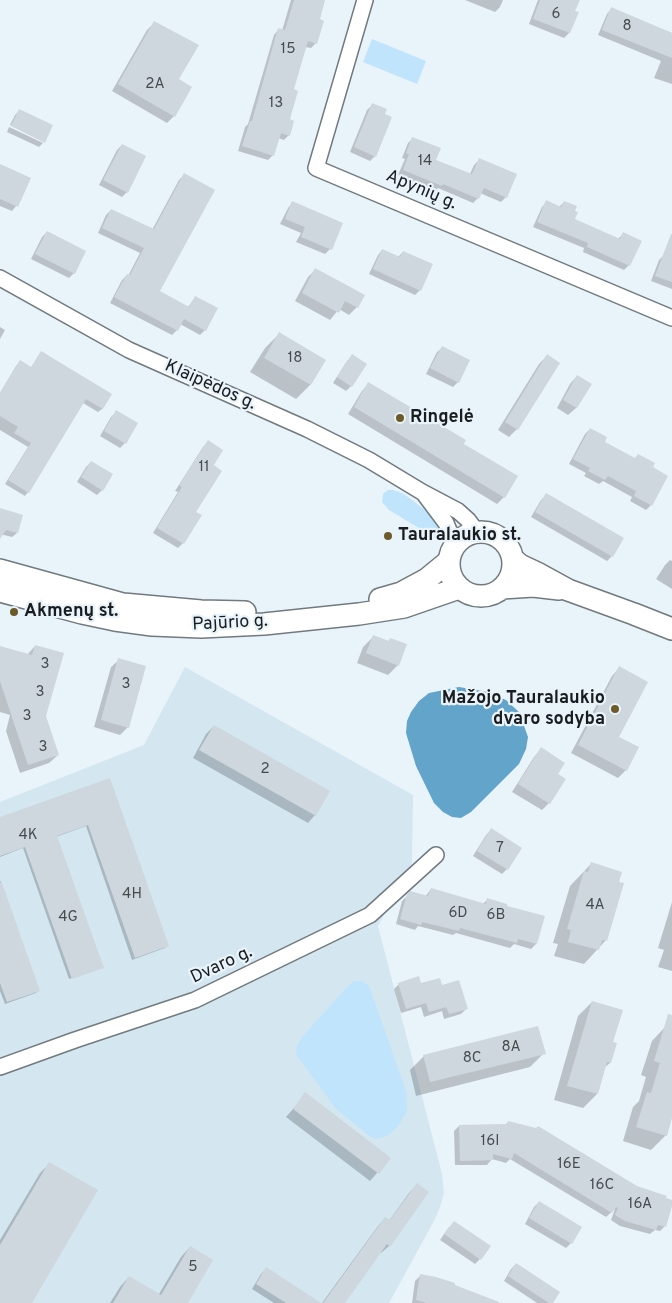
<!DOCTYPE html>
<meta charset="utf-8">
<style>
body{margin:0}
canvas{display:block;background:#e9f3fa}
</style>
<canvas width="672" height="1303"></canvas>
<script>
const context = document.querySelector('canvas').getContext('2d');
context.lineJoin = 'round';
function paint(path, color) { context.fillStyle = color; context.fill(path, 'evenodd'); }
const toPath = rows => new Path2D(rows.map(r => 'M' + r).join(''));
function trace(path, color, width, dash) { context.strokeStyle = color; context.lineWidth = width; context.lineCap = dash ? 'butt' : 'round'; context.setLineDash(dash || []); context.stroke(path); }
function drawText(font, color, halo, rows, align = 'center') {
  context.font = font + ' Overpass,sans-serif'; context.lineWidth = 4.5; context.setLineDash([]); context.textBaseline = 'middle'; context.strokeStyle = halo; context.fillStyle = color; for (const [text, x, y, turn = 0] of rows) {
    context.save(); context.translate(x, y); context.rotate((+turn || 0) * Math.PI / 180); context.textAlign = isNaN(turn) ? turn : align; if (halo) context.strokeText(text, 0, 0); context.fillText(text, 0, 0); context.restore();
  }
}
paint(toPath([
 [185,667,413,795,412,863,378,926,442,1174,444,1193,440,1207,434,1221,389,1303,0,1303,0,802,144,745]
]), '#d4e6f0');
paint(toPath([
 [372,39,426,61,417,84,363,62],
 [388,490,393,490,404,494,425,510,436,523,443,536,443,541,442,542,389,510,382,502,383,494],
 [354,981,362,981,369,986,406,1091,407,1111,399,1125,389,1135,377,1139,371,1137,336,1109,296,1054,297,1046,303,1036,348,986]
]), '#bfe4fc');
paint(toPath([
 [459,687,488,692,506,700,519,712,528,737,526,749,519,764,471,812,461,818,452,817,443,812,434,803,416,766,406,733,407,721,411,712,419,701,429,693]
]), '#62a4ca');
paint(toPath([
 [291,0,324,0,318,20,316,43,311,48,305,47,292,90,288,120,289,135,284,140,278,138,273,155,268,160,238,151,245,127,248,124,274,35,278,30,282,31],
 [465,0,503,0,500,7,495,12],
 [538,0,571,0,569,33,564,38,529,24],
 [611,9,672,33,672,84,654,78,661,61,598,35,607,14],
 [154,23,177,80,174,116,167,123,112,91,147,30],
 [372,105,375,156,370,161,350,152,367,110],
 [20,110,44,141,10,125,15,115],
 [9,127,43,143,39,147,7,132],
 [413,138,435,160,470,174,474,165,479,160,506,197,501,202,480,193,478,198,473,203,438,188,436,190,398,175,405,159,402,158,408,143],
 [122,145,127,192,122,197,99,185,117,150],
 [0,165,16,206,12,211,0,206],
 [184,175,159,292,188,307,195,298,205,330,200,335,180,324,177,330,172,335,110,303,122,280,127,275,128,276,140,253,98,233,106,215,111,210,152,230,179,180],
 [547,202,559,207,564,202,574,220,617,240,623,234,629,265,624,270,583,252,584,248,533,227,542,207],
 [292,203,330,249,325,254,296,242,301,233,280,224,288,208],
 [47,232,74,273,69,278,31,259,42,237],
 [382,250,398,257,403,252,420,290,415,295,369,274,378,255],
 [664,255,672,258,672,289,651,281,659,260],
 [315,270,357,307,349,315,339,309,330,320,295,301,308,277],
 [0,327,5,330,0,339],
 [279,334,325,360,310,385,296,399,250,372,265,348],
 [442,348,458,382,453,387,426,374,437,352],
 [352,356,351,386,346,391,333,383,347,361],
 [547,356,517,429,509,437,498,430,539,364],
 [20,362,31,368,110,394,102,409,98,412,83,403,28,492,25,496,5,484,28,447,0,430,0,393,16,366],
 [577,376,590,384,576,408,568,415,557,408,570,384],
 [368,384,462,445,504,497,497,504,348,414,362,391],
 [116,412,125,443,120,448,100,436,111,417],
 [590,429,603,442,651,505,646,510,630,501,632,497,603,481,599,484,584,476,586,473,569,464,585,434],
 [208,442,194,513,183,543,178,548,153,533,178,492,175,491,203,447],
 [91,462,102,490,97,495,77,482,86,467],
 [546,495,612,556,607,561,531,517,541,500],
 [0,509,17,533,12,537,0,534],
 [670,560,672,561,672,589,656,579,665,565],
 [373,637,388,642,390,639,398,665,388,675,357,663,363,647],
 [35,646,45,716,58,755,49,763,20,773,6,731,10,715,0,712,0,647,27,655],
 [119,660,128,727,120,735,94,727,111,667],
 [619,668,617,737,638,748,626,770,618,778,571,753,612,676],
 [214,726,315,815,308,823,193,758,206,734],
 [541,749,557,774,549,803,542,810,512,792,534,757],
 [109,779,167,946,165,948,132,960,86,826,56,837,102,968,69,979,23,848,0,857,0,818],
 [491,830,507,869,502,874,473,856,486,835],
 [591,864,606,940,584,964,554,956,558,944,553,943,570,886],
 [0,880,38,991,36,993,5,1004,0,991],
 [431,889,483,904,487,900,505,906,543,916,536,944,531,949,514,944,510,948,456,933,453,935,418,926,415,930,396,924,402,901,408,895,425,897],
 [672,902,672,971,658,967,664,950,658,948],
 [399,984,441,987,466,1009,461,1014,444,1019,442,1011,424,1017,421,1007,401,1013,394,989],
 [592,1002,612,1043,615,1044,610,1063,604,1068,597,1094,583,1108,554,1100,578,1016],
 [666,1026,672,1028,672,1113,666,1135,651,1150,623,1141,633,1107,639,1101,646,1077,641,1075,652,1041],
 [544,1053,530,1067,416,1096,410,1070,424,1056],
 [306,1094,390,1158,370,1181,286,1117],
 [508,1122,636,1187,672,1201,665,1226,660,1231,655,1230,650,1234,620,1226,611,1220,615,1209,606,1217,510,1159,506,1163,492,1159,487,1165,455,1165,454,1131,459,1126,505,1125],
 [50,1163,30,1303,0,1303,0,1240,40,1173],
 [417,1185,389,1246,381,1253,380,1252,343,1303,322,1303,378,1226,385,1218,389,1221,409,1193],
 [539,1202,571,1243,566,1248,525,1224,534,1207],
 [449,1227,480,1259,475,1264,440,1240],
 [190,1247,187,1303,110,1303,120,1287,129,1277,159,1294,181,1257],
 [516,1264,551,1303,537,1303,504,1281,511,1269],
 [266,1269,318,1303,274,1303,252,1289,261,1274],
 [420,1276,453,1286,494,1303,412,1303,415,1281]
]), '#0003');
paint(toPath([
 [294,0,325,0,320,19,324,21,317,44,308,41,294,89,298,91,290,119,294,121,290,136,281,133,274,156,242,146,250,121,252,121,278,28,285,30],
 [540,0,580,0,575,11,579,12,570,33,533,19],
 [611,7,672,33,672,58,602,30],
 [154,21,199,45,179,79,192,87,175,117,118,84],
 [372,103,387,109,385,114,392,117,376,157,354,147],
 [19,109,53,125,45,143,11,126],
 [412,137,441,148,436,160,472,174,479,158,517,174,507,198,484,188,479,199,443,184,442,186,403,170,409,154,406,153],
 [122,144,146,156,128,193,103,180],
 [0,164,31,178,18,207,0,199],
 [184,173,215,190,160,291,189,307,195,296,218,308,206,331,184,319,178,331,114,297,127,274,130,275,144,248,102,228,111,209,154,229],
 [546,200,561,207,564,201,577,206,575,211,578,212,575,219,620,239,623,232,642,241,630,266,587,247,588,243,537,222],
 [292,201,343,223,332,250,301,237,305,227,285,219],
 [47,231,86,251,75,274,35,254],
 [671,234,672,234,672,282,655,276],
 [382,249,400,257,403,251,433,264,421,291,373,269],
 [315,268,365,295,358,308,345,301,339,313,302,293],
 [279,332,326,360,311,385,264,358],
 [442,346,470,360,459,383,430,368],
 [41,351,112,394,103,409,86,399,29,493,8,480,31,443,14,433,18,427,0,416,0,393,20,360,31,367],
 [352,354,367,364,352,387,337,377],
 [547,354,560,363,518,430,505,422],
 [577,375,592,384,577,408,563,400],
 [368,382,466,440,464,444,518,476,505,498,354,407],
 [116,410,138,423,126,444,104,431],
 [590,428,607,437,605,442,635,458,638,454,655,463,653,467,668,476,652,506,634,496,636,491,608,476,605,480,588,471,590,468,573,459],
 [208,440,223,450,214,465,222,471,196,512,202,515,184,544,157,528,182,487,179,485],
 [91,461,113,474,103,491,81,477],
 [546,493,624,538,613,557,535,512],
 [0,508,23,515,18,533,6,530,0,539],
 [373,635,389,641,390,638,407,644,399,666,366,653],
 [35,645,64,653,46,716,59,755,28,765,0,681,0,646,32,655],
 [118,658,146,666,129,728,101,720],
 [619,666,648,682,619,737,639,747,627,771,578,745],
 [214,725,330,791,316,816,199,750],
 [541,747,565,763,558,774,566,779,550,804,518,784],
 [110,778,169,946,135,958,88,825,57,836,104,968,72,979,25,847,0,856,0,817],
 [491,828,522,848,508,870,477,851],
 [591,862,622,872,619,882,624,883,607,941,602,940,599,950,568,942,571,930,567,929,584,871,588,872],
 [0,883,2,883,40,991,7,1002,0,983],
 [431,888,486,904,487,898,507,904,507,906,545,916,537,944,518,939,517,943,460,928,459,931,422,922,421,925,400,919,407,894,410,891,428,896],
 [419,976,421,983,440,978,442,985,459,980,468,1009,449,1014,446,1007,429,1012,426,1003,406,1009,398,983],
 [592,1001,623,1010,613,1042,617,1043,611,1063,607,1062,598,1094,567,1086],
 [668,1014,672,1015,672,1118,667,1136,636,1127,647,1092,651,1093,660,1063,654,1061],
 [538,1026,546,1054,430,1082,423,1055],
 [305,1092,391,1158,379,1174,293,1109],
 [508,1121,536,1128,538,1126,637,1186,667,1196,666,1198,672,1200,672,1206,666,1227,658,1225,656,1230,625,1221,615,1215,618,1208,616,1207,612,1213,514,1153,512,1159,493,1154,493,1160,460,1161,459,1125,507,1124],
 [49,1162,98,1190,32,1303,0,1303,0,1245],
 [417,1183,429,1192,390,1247,387,1244,345,1303,323,1303,385,1217,390,1220],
 [539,1201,582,1227,572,1244,529,1218],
 [454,1221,491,1246,481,1260,444,1234],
 [190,1246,213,1260,188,1303,113,1303,129,1276,161,1295],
 [516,1263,560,1292,553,1303,549,1303,508,1276],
 [266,1267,321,1303,286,1303,256,1284],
 [420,1274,436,1277,455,1283,455,1285,499,1302,499,1303,427,1303,416,1300]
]), '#cdd7dd');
const street = toPath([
 [365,0,316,168,672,318],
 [0,278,129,350,307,429,369,460,422,492,458,511,468,520,477,532],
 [425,495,446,523,455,545],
 [0,1067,75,1040,195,1000,370,915,436,855]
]);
const secondary = toPath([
 '449 564a32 32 0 1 1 64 0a32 32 0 1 1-64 0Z',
 [513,559,520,565,537,573,568,590,634,614,672,629],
 [0,570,123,604,201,611,245,612],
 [502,588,533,586,559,589],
 [0,591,82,613,115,620,152,625,201,627,264,624,359,614,404,607,459,588],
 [380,599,401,593,427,579,449,561]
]);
trace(street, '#717a7f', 18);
trace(secondary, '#717a7f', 24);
trace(street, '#fff', 15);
trace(secondary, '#fff', 21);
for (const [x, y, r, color] of [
 [400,418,5,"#6c5b29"],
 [388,536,5,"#6c5b29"],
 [14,612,5,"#6c5b29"],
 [615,709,5,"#6c5b29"]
]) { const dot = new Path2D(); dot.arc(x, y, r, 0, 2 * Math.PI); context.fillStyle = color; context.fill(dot); trace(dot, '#e9f3fa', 2); }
drawText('15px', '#464c4e', null, [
 ["6",556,15],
 ["8",627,27],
 ["15",288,50],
 ["2A",155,85],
 ["13",276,104],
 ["14",425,162],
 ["18",295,359],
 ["11",204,468],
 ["3",45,665],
 ["3",126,685],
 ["3",40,693],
 ["3",27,717],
 ["3",43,748],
 ["2",265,770],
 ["4K",28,836],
 ["7",500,849],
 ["4H",132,895],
 ["4A",595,906],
 ["6D",458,914],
 ["6B",496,916],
 ["4G",68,918],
 ["8A",511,1048],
 ["8C",472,1059],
 ["16I",490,1142],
 ["16E",569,1165],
 ["16C",602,1186],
 ["16A",640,1205],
 ["5",193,1268]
]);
drawText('18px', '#191d1f', '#e9f3fa', [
 ["Apynių g.",421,191,23],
 ["Klaipėdos g.",210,386,24],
 ["Pajūrio g.",230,624,-3],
 ["Dvaro g.",222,966,-25]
]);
drawText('bold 18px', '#191d1f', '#e9f3fa', [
 ["Ringelė",410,418],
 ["Tauralaukio st.",398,536],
 ["Akmenų st.",24,612],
 ["Mažojo Tauralaukio",605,699,"right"],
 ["dvaro sodyba",605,720,"right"]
], 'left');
</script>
